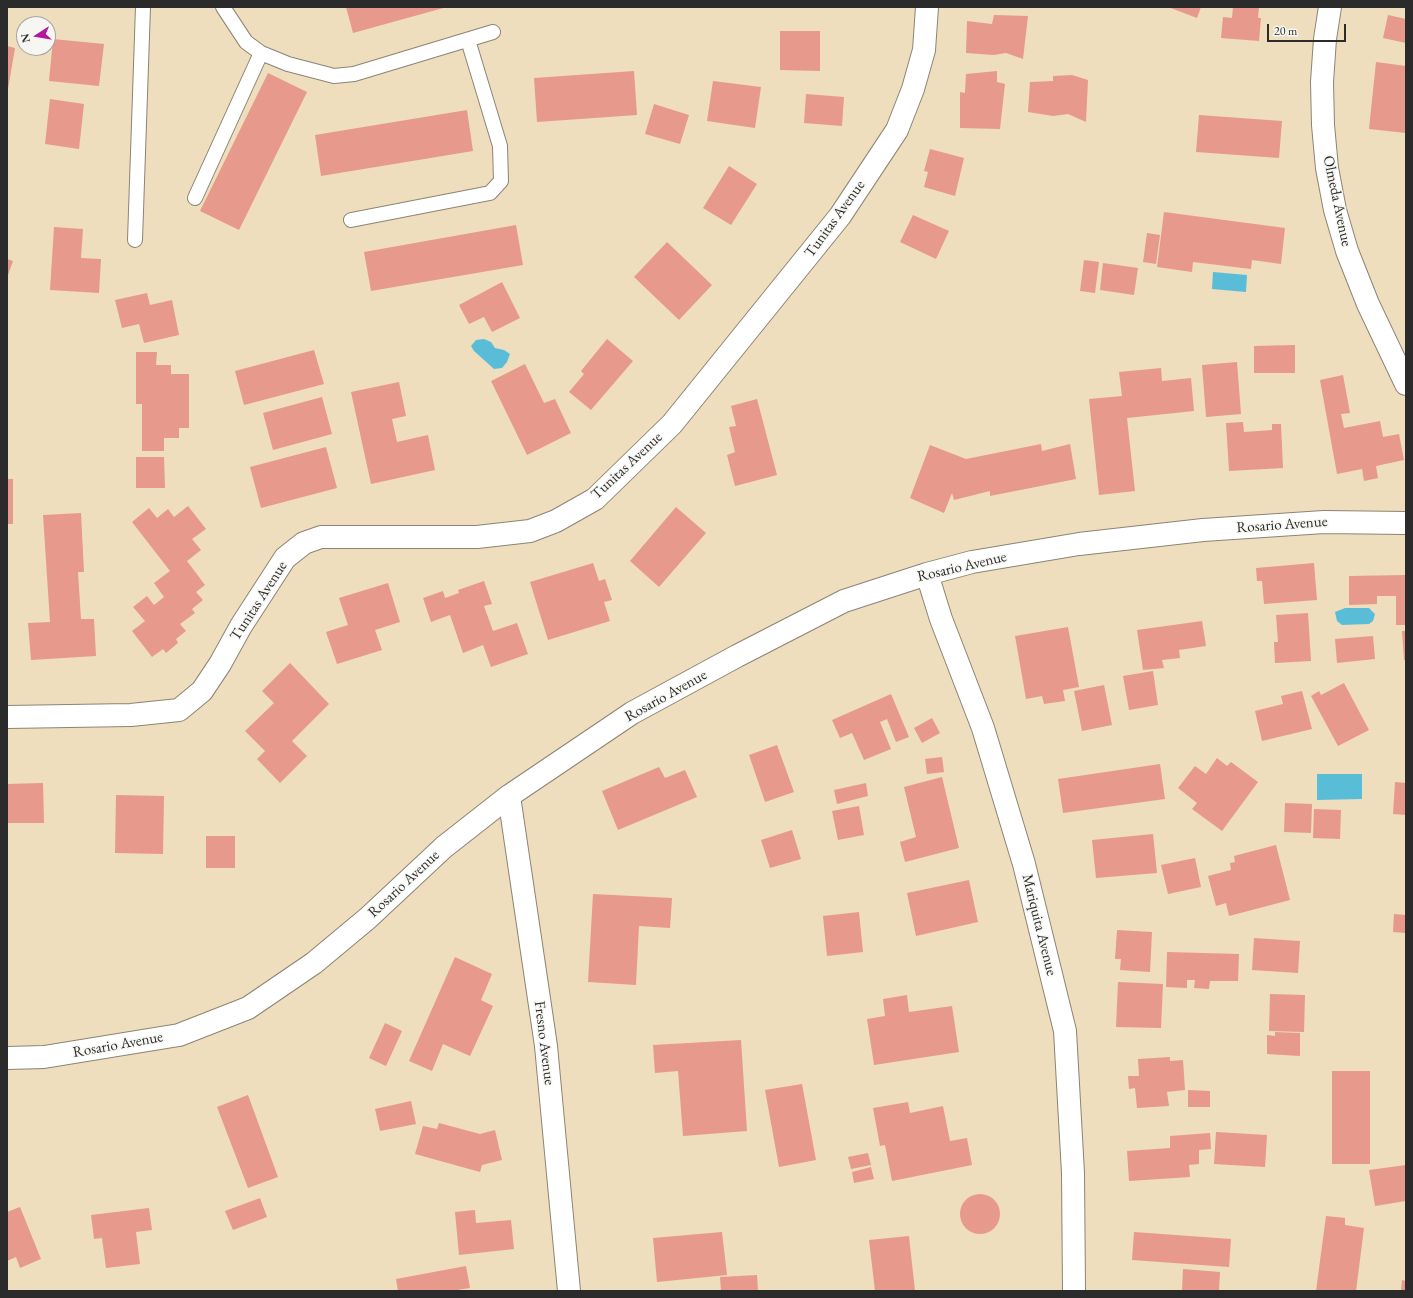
<!DOCTYPE html>
<style>
body{margin:0}
#map{position:relative;width:1413px;height:1298px;overflow:hidden;background:#eedebd;font-family:"EB Garamond",serif}
canvas{display:block}
.frame{position:absolute;inset:0;border:8px solid #2b2b2b;pointer-events:none}
.north{position:absolute;left:16px;top:16px;width:40px;height:40px;box-sizing:border-box;background:#f6f6f2;border:1px solid #a5a5a2;border-radius:50%;rotate:258deg;font-size:11px;font-weight:700;line-height:16px;text-align:center;color:#2b2b2b}
.north::after{content:'';display:block;margin:auto;width:14px;height:18px;background:#b5179e;clip-path:polygon(50% 0,100% 100%,50% 72%,0 100%)}
.scale{position:absolute;left:1267px;top:24px;width:79px;height:18px;box-sizing:border-box;border:2px solid #2b2b2b;border-top:0;padding-left:5px;font-size:12px;line-height:14px;white-space:nowrap;color:#2b2b2b;-webkit-text-stroke:3px #f6f6f2;paint-order:stroke}
</style>
<div id="map">
<canvas width="1413" height="1298"></canvas>
<div class="frame"></div>
<div class="north">N</div>
<div class="scale">20 m</div>
</div>
<script>
const context = document.querySelector('canvas').getContext('2d');
context.lineJoin = 'round';
function paint(path, color) { context.fillStyle = color; context.fill(path, 'evenodd'); }
const toPath = rows => new Path2D(rows.map(r => 'M' + r).join(''));
function trace(path, color, width, dash) { context.strokeStyle = color; context.lineWidth = width; context.lineCap = dash ? 'butt' : 'round'; context.setLineDash(dash || []); context.stroke(path); }
function drawText(font, color, halo, rows, align = 'center') {
  context.font = font + ' "EB Garamond",serif'; context.lineWidth = 3; context.setLineDash([]); context.textBaseline = 'middle'; context.strokeStyle = halo; context.fillStyle = color; for (const [text, x, y, turn = 0] of rows) {
    context.save(); context.translate(x, y); context.rotate((+turn || 0) * Math.PI / 180); context.textAlign = isNaN(turn) ? turn : align; if (halo) context.strokeText(text, 0, 0); context.fillText(text, 0, 0); context.restore();
  }
}
paint(toPath([
 [1213,272,1247,275,1246,292,1212,289],
 [484,339,491,342,495,348,504,350,510,354,507,362,502,368,494,369,474,351,471,346,476,340],
 [1345,608,1369,608,1375,614,1373,621,1369,624,1342,625,1337,621,1335,612],
 [1317,774,1362,774,1362,799,1317,800]
]), '#5abdd8');
paint(toPath([
 [346,7,447,7,353,33],
 [1168,7,1201,7,1197,18],
 [1233,7,1259,7,1258,18,1261,18,1259,41,1221,38,1223,17,1232,18],
 [994,15,1028,16,1023,59,1006,53,994,55,966,53,967,21,992,24],
 [1388,15,1406,19,1406,43,1383,38],
 [780,31,820,31,820,71,780,70],
 [53,39,104,44,99,86,49,81],
 [7,46,15,48,8,89,7,89],
 [1376,62,1406,66,1406,133,1369,129],
 [634,71,637,115,537,122,534,78],
 [997,71,997,82,1005,84,1000,129,960,128,960,92,965,93,966,74],
 [268,73,307,92,239,230,200,211],
 [1072,75,1088,80,1086,122,1068,114,1053,116,1028,112,1030,82,1053,81,1053,76],
 [713,81,761,87,755,128,707,121],
 [806,94,844,97,842,126,804,123],
 [50,99,84,104,79,149,45,144],
 [654,104,689,115,680,144,645,134],
 [467,110,473,151,321,176,315,135],
 [1199,115,1282,121,1279,158,1196,152],
 [930,149,964,158,955,196,924,187,928,172,924,171],
 [729,166,757,184,731,225,703,208],
 [1164,212,1285,228,1281,264,1252,260,1251,269,1193,262,1192,272,1157,267],
 [913,215,949,231,936,259,900,242],
 [516,225,523,265,371,291,364,252],
 [54,227,83,229,81,258,101,259,99,293,50,290],
 [1147,233,1160,235,1156,264,1143,262],
 [667,242,712,285,679,320,634,277],
 [7,259,13,261,7,278],
 [1084,260,1099,262,1095,293,1080,291],
 [1103,263,1138,268,1134,295,1100,290],
 [502,282,520,318,492,332,484,317,469,324,459,305],
 [147,293,150,305,172,300,179,335,144,343,139,324,122,328,115,300],
 [607,339,633,361,591,410,569,392,584,374,581,371],
 [1295,345,1295,373,1254,373,1254,346],
 [314,350,324,384,244,405,235,371],
 [136,352,157,352,156,365,171,365,171,374,189,374,189,428,179,428,179,438,164,438,164,451,142,451,142,404,136,404],
 [1237,362,1241,414,1206,417,1202,365],
 [525,364,544,403,555,399,571,433,527,455,491,381],
 [1161,368,1162,381,1191,378,1194,411,1127,418,1135,491,1099,495,1089,399,1122,396,1119,372],
 [1343,375,1350,413,1341,414,1344,428,1380,421,1383,437,1399,434,1404,460,1376,466,1378,478,1364,481,1362,469,1337,474,1320,380],
 [399,382,406,416,392,419,397,442,428,435,435,470,371,484,351,392],
 [322,397,332,434,273,450,263,413],
 [757,399,777,475,735,486,727,455,735,452,729,427,736,426,731,406],
 [1243,422,1244,432,1272,430,1272,424,1281,424,1283,468,1229,471,1226,423],
 [1041,444,1042,451,1070,444,1076,479,990,496,990,491,954,500,952,493,944,513,910,498,930,445,966,459],
 [326,447,337,488,261,508,250,467],
 [136,457,164,457,165,488,136,488],
 [7,479,13,479,13,524,7,524],
 [188,506,206,529,192,539,201,550,187,561,205,585,196,592,203,600,192,609,195,613,180,624,186,631,176,639,178,643,166,653,163,649,152,657,132,631,145,621,133,607,147,596,154,605,164,597,154,583,170,571,132,522,149,508,157,518,168,509,174,517],
 [676,507,706,533,659,587,630,561],
 [81,513,84,572,78,572,81,619,94,619,96,656,31,660,28,623,50,622,43,515],
 [593,563,599,581,605,579,612,600,604,602,610,621,548,640,530,582],
 [1314,563,1317,600,1264,604,1262,581,1257,581,1256,568],
 [1406,575,1406,625,1396,625,1396,596,1377,596,1377,604,1349,605,1349,576],
 [484,581,492,604,484,606,493,631,517,623,528,654,491,667,483,645,463,653,450,615,431,622,423,598,443,591,445,598,459,593,458,590],
 [388,583,400,622,375,630,382,650,337,664,326,632,348,625,339,598],
 [1308,613,1311,661,1275,663,1274,642,1278,642,1276,615],
 [1202,621,1206,646,1179,650,1180,658,1162,660,1164,668,1143,670,1137,630],
 [1068,627,1079,687,1063,690,1065,701,1044,704,1042,696,1026,699,1015,636],
 [1402,631,1406,631,1406,660,1404,660],
 [1373,636,1375,659,1337,663,1335,639],
 [290,663,329,704,292,741,307,756,280,783,257,759,265,751,245,731,274,703,262,691],
 [1153,671,1158,705,1129,710,1123,676],
 [1344,683,1369,730,1338,746,1311,696,1319,691,1321,695],
 [1104,685,1112,725,1082,731,1074,691],
 [1302,691,1312,729,1262,741,1255,711,1283,704,1281,696],
 [891,694,909,737,896,742,887,719,880,722,891,749,864,760,852,733,840,738,832,720],
 [932,718,940,733,922,743,914,728],
 [777,745,794,792,765,802,749,755],
 [942,757,944,772,927,774,925,759],
 [1217,758,1227,766,1231,762,1258,782,1222,831,1192,809,1197,803,1178,788,1195,766,1206,774],
 [1160,764,1165,799,1063,813,1058,779],
 [659,767,665,778,685,770,697,797,618,830,602,791],
 [942,777,959,848,905,862,900,842,916,837,904,787],
 [1395,782,1406,783,1406,815,1393,814],
 [43,783,44,823,7,823,7,784],
 [866,783,868,796,837,804,834,790],
 [116,795,164,796,163,854,115,853],
 [1285,803,1312,804,1311,833,1284,832],
 [859,806,864,835,838,840,832,811],
 [1314,809,1341,810,1340,839,1313,838],
 [792,830,801,859,770,868,761,840],
 [1153,834,1157,873,1096,878,1092,840],
 [206,836,235,836,235,868,206,868],
 [1276,845,1290,900,1229,916,1226,903,1216,906,1208,876,1231,870,1230,863,1235,862,1234,856],
 [1195,858,1201,887,1168,894,1161,865],
 [969,880,978,922,916,936,907,893],
 [593,894,672,898,670,928,639,926,636,985,588,982],
 [859,912,863,952,827,956,823,916],
 [1394,914,1406,915,1406,933,1393,932],
 [1117,930,1152,932,1150,972,1120,970,1121,959,1115,959],
 [1254,938,1300,941,1298,973,1252,970],
 [1167,952,1239,954,1238,981,1210,981,1209,989,1194,988,1195,980,1187,980,1187,988,1166,987],
 [455,957,492,974,481,1000,493,1006,470,1056,443,1044,432,1071,409,1061],
 [1118,982,1163,984,1161,1028,1116,1027],
 [1270,994,1305,995,1304,1032,1269,1031],
 [907,995,909,1012,952,1006,959,1052,874,1065,867,1019,885,1016,883,999],
 [385,1023,402,1031,386,1066,369,1058],
 [1275,1032,1300,1033,1300,1056,1267,1054,1267,1035,1275,1036],
 [741,1040,747,1131,683,1136,678,1071,655,1073,653,1045],
 [1170,1057,1170,1061,1183,1060,1185,1090,1167,1092,1169,1106,1137,1108,1135,1088,1129,1089,1128,1076,1139,1076,1138,1059],
 [1332,1071,1370,1071,1370,1164,1332,1164],
 [802,1084,816,1160,779,1167,765,1090],
 [1188,1090,1210,1091,1210,1107,1188,1107],
 [248,1095,278,1177,248,1188,217,1107],
 [411,1101,416,1124,380,1131,375,1109],
 [908,1102,910,1113,943,1106,950,1141,967,1138,972,1165,892,1181,885,1145,880,1146,873,1108],
 [439,1123,480,1134,495,1130,502,1160,482,1165,480,1172,415,1154,423,1126,437,1129],
 [1216,1132,1267,1135,1265,1167,1214,1164],
 [1210,1133,1211,1149,1199,1150,1199,1164,1189,1165,1190,1177,1129,1181,1127,1151,1170,1148,1170,1136],
 [868,1153,871,1165,851,1169,848,1157],
 [1406,1165,1406,1201,1375,1206,1369,1170],
 [871,1167,874,1179,854,1183,852,1172],
 '960 1214a20 20 0 1 1 40 0a20 20 0 1 1-40 0Z',
 [260,1198,267,1217,233,1230,225,1211],
 [20,1207,41,1259,20,1268,16,1257,7,1261,7,1212],
 [149,1208,152,1230,136,1232,140,1264,106,1268,102,1238,94,1239,91,1215],
 [475,1210,476,1223,511,1220,514,1249,459,1255,455,1212],
 [1326,1216,1345,1218,1345,1225,1364,1228,1356,1291,1316,1291],
 [722,1232,727,1275,657,1282,653,1238],
 [1134,1232,1231,1239,1229,1267,1132,1260],
 [909,1236,915,1291,875,1291,869,1240],
 [466,1266,470,1288,451,1291,398,1291,396,1279],
 [1183,1269,1220,1272,1219,1291,1182,1291],
 [757,1275,758,1291,721,1291,720,1277],
 [1402,1280,1406,1281,1406,1291,1401,1291]
]), '#e7998b');
const service = toPath([
 [223,7,246,42,261,53,288,64,334,76,354,74,493,32],
 [195,198,261,53],
 [351,220,490,193,501,181,500,146,468,40],
 [135,240,143,7]
]);
const minor = toPath([
 [1330,7,1325,39,1322,82,1323,125,1327,168,1335,210,1347,251,1368,304,1406,384],
 [927,574,941,619,983,728,1024,864,1065,1031,1073,1173,1074,1291],
 [7,717,131,715,179,710,202,691,220,664,241,626,285,558,304,543,321,537,477,537,530,531,556,521,595,499,672,424,840,216,897,130,913,89,924,50,927,7],
 [509,796,546,1046,569,1291],
 [7,1058,44,1057,179,1035,248,1008,314,963,368,918,444,847,509,796,632,713,737,656,844,601,927,574,972,562,1079,544,1203,530,1324,522,1406,523]
]);
trace(service, '#8c8474', 16);
trace(minor, '#8c8474', 24);
trace(service, '#fff', 14);
trace(minor, '#fff', 22);
drawText('15px', '#2b2b2b', '#f6f6f2', [
 ["Olmeda Avenue",1337,201,78],
 ["Tunitas Avenue",835,219,-54],
 ["Tunitas Avenue",627,466,-43],
 ["Rosario Avenue",1282,525,-4],
 ["Rosario Avenue",962,567,-13],
 ["Tunitas Avenue",259,601,-57],
 ["Rosario Avenue",666,696,-29],
 ["Rosario Avenue",404,884,-43],
 ["Mariquita Avenue",1039,925,76],
 ["Fresno Avenue",544,1043,83],
 ["Rosario Avenue",118,1045,-10]
]);
</script>
